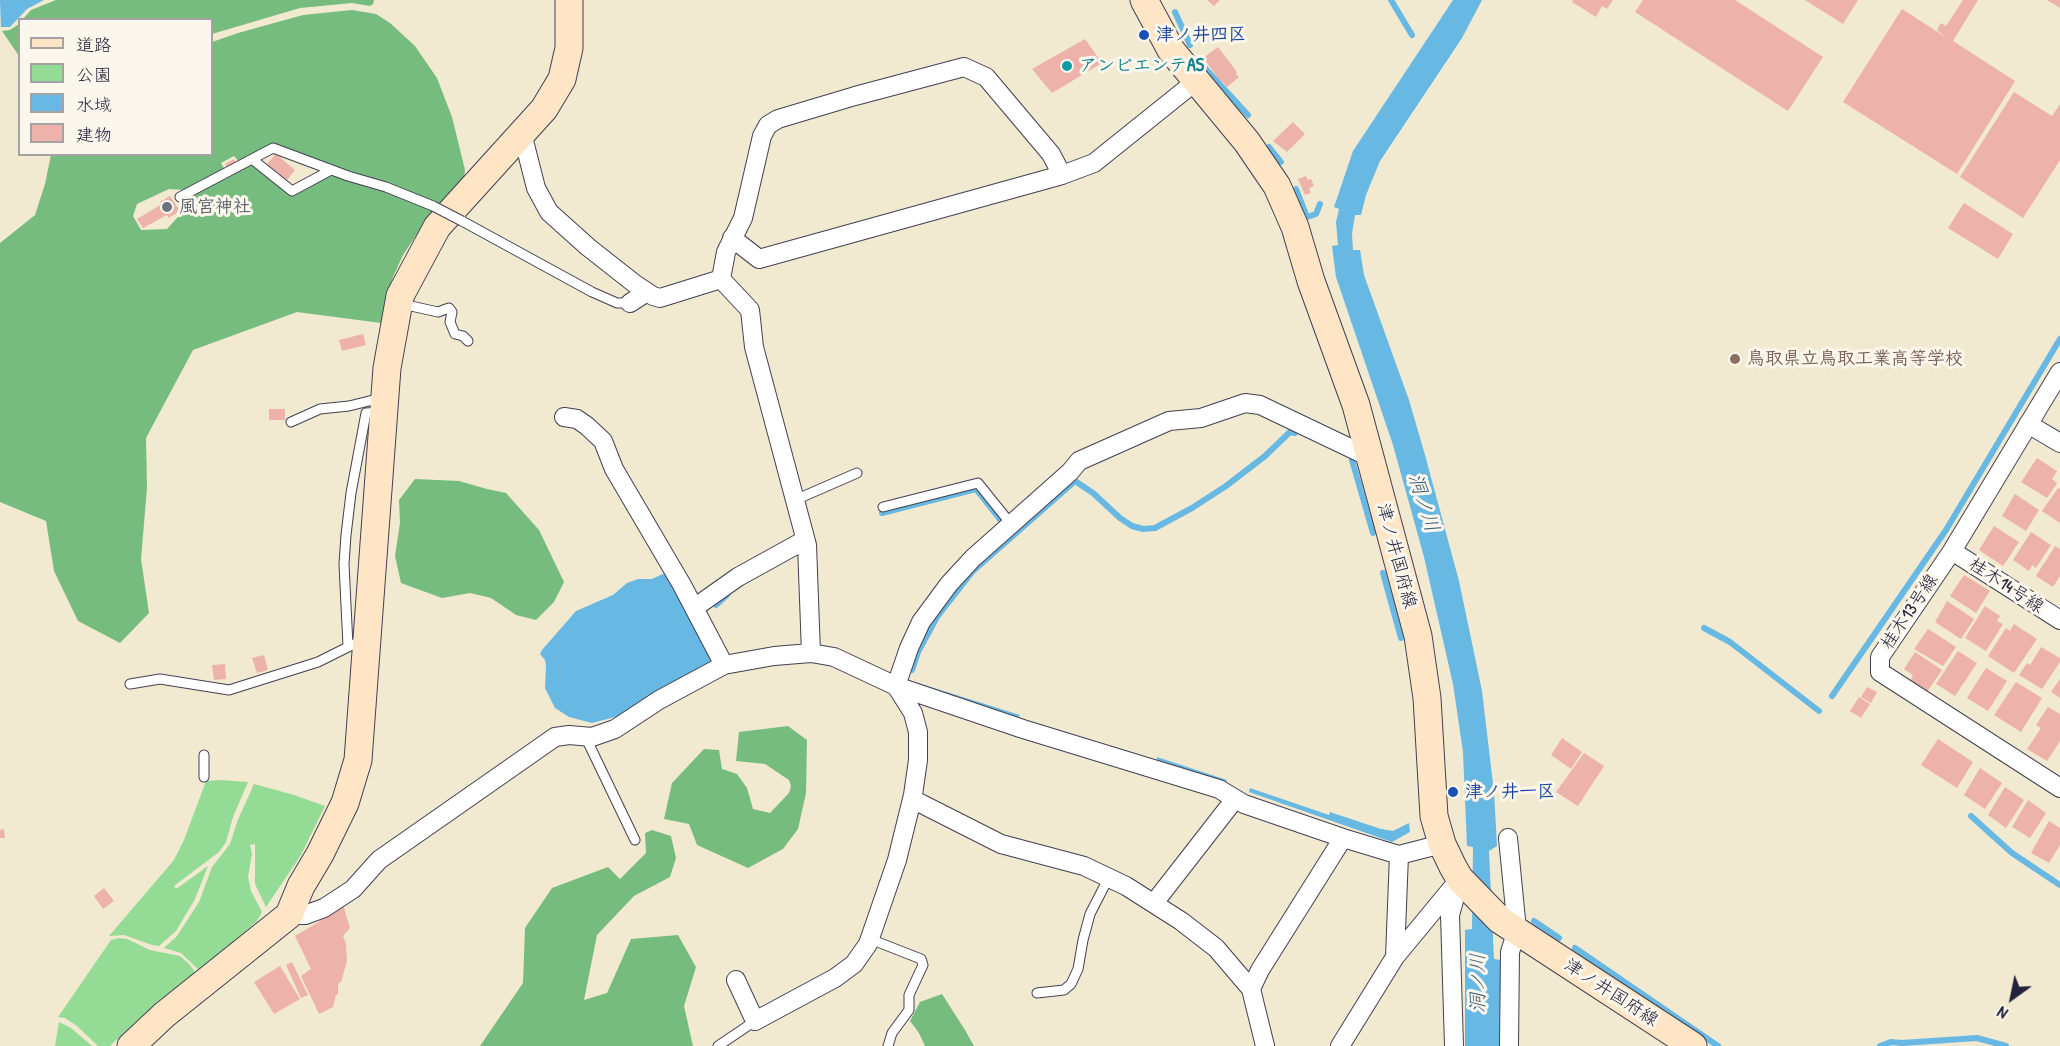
<!DOCTYPE html>
<meta charset="utf-8">
<style>
body{margin:0}
#map{position:relative;width:2060px;height:1046px;overflow:hidden;background:#f2e9d1;font-family:"Patrick Hand","Klee One",sans-serif}
canvas{display:block}
.legend{position:absolute;left:18px;top:18px;width:195px;height:138px;box-sizing:border-box;background:#fbf7ec;border:2px solid #a4a2a5;margin:0;padding:8px 10px;list-style:none;font-size:18px;color:#22223b}
.legend li{display:flex;align-items:center;gap:12px;height:30px}
.legend b{width:30px;border:2px solid #a4a2a5}
.north{position:absolute;left:1982px;top:968px;width:60px;height:60px;-webkit-text-stroke:4px #fbf7ec;paint-order:stroke;rotate:213deg;font-size:16px;font-weight:700;line-height:24px;text-align:center;color:#22223b}
.north::after{content:'';display:block;margin:auto;width:21px;height:27px;background:#22223b;clip-path:polygon(50% 0,100% 100%,50% 72%,0 100%)}
</style>
<div id="map">
<canvas width="2060" height="1046"></canvas>
<ul class="legend">
<li><b style="height:8px;background:#fde5c5"></b>道路</li>
<li><b style="height:16px;background:#94dc96"></b>公園</li>
<li><b style="height:16px;background:#67b8e2"></b>水域</li>
<li><b style="height:16px;background:#edb2aa"></b>建物</li>
</ul>
<div class="north">N</div>
</div>
<script>
const context = document.querySelector('canvas').getContext('2d');
context.lineJoin = 'round';
function paint(path, color) { context.fillStyle = color; context.fill(path, 'evenodd'); }
const toPath = rows => new Path2D(rows.map(r => 'M' + r).join(''));
function trace(path, color, width, dash) { context.strokeStyle = color; context.lineWidth = width; context.lineCap = dash ? 'butt' : 'round'; context.setLineDash(dash || []); context.stroke(path); }
function drawText(font, color, halo, rows, align = 'center') {
  context.font = font + ' "Patrick Hand","Klee One",sans-serif'; context.lineWidth = 6; context.setLineDash([]); context.textBaseline = 'middle'; context.strokeStyle = halo; context.fillStyle = color; for (const [text, x, y, turn = 0] of rows) {
    context.save(); context.translate(x, y); context.rotate((+turn || 0) * Math.PI / 180); context.textAlign = isNaN(turn) ? turn : align; if (halo) context.strokeText(text, 0, 0); context.fillText(text, 0, 0); context.restore();
  }
}
paint(toPath([
 [220,780,248,782,233,817,226,842,219,852,174,886,176,889,208,866,195,899,176,931,159,946,152,945,124,935,109,936,174,860,184,840,206,781],
 [254,784,294,795,325,806,301,855,266,907,255,884,255,844,250,845,252,854,248,877,251,891,262,912,257,921,200,971,181,953,164,948,177,936,199,902,212,867,230,844,237,822],
 [119,938,127,939,150,950,180,956,189,964,196,973,158,1001,110,1046,98,1046,77,1026,65,1018,58,1017,111,940],
 [59,1022,71,1028,92,1046,55,1046]
]), '#94dc96');
paint(toPath([
 [56,0,374,0,373,4,370,6,352,3,300,8,212,34,212,20,23,19,31,10],
 [352,10,376,14,390,23,415,46,437,78,452,117,465,170,464,179,442,204,275,144,239,162,234,156,221,163,225,170,185,190,169,189,137,204,133,216,141,230,167,229,186,208,189,195,251,163,291,196,333,174,356,183,390,193,426,207,435,213,419,231,403,255,393,277,381,323,297,312,193,350,146,438,147,488,141,559,149,613,120,643,78,621,54,571,46,521,0,502,0,243,35,215,45,184,51,155,212,154,212,42,238,33,303,15],
 [19,24,19,56,2,31,10,30],
 [415,479,459,481,487,489,506,493,539,530,564,582,554,602,536,620,516,615,491,598,470,593,442,598,401,583,395,556,400,523,399,500],
 [788,726,807,740,806,793,798,829,783,849,748,868,697,845,689,824,664,819,672,783,704,749,719,750,722,769,737,774,747,788,753,809,770,813,789,793,791,786,789,780,765,764,736,761,739,732],
 [652,830,671,836,676,858,670,877,634,896,597,935,584,1000,607,993,631,939,678,935,696,967,684,1006,693,1046,480,1046,523,983,525,928,552,888,608,867,620,879,646,853,645,833],
 [942,994,965,1030,974,1046,925,1046,919,1033,910,1021,920,1002]
]), '#77bc7f');
paint(toPath([
 [0,0,44,0,27,9,10,27,1,27],
 [1453,0,1482,0,1462,38,1380,161,1366,195,1361,215,1355,215,1352,234,1353,250,1360,250,1364,275,1409,400,1425,455,1459,581,1482,691,1494,792,1497,846,1489,851,1494,959,1501,960,1499,1046,1465,1046,1465,930,1472,929,1473,847,1467,846,1463,752,1453,684,1424,557,1393,445,1336,277,1332,246,1338,245,1336,222,1339,209,1334,207,1353,151],
 [665,573,717,666,638,708,619,716,592,723,569,717,555,708,545,688,546,665,545,660,540,654,542,650,576,611,613,595,627,583,638,579,652,579],
 [918,683,1020,715,1018,718,917,686],
 [1157,757,1227,780,1226,783,1157,760],
 [1250,788,1329,815,1330,812,1381,829,1393,831,1409,823,1410,832,1392,842,1249,792]
]), '#67b8e2');
trace(toPath([
 [1391,0,1412,35],
 [1175,12,1190,45],
 [1203,66,1248,115],
 [1269,147,1281,162],
 [1296,189,1307,217,1316,214,1320,204],
 [1352,460,1373,533],
 [882,513,976,489,1002,522],
 [1383,573,1401,638],
 [716,605,727,595],
 [1704,628,1730,642,1819,711],
 [912,670,918,652,937,617,973,571,1075,481,1093,493,1120,518,1132,526,1143,529,1155,528,1192,508,1226,486,1265,456,1290,432,1295,433],
 [1832,696,1946,530,2060,339],
 [1971,816,2012,853,2060,885],
 [1534,921,1559,938],
 [1575,948,1718,1046],
 [1880,1046,1891,1042,1902,1043,1977,1038,2006,1046]
]), '#67b8e2', 6);
paint(toPath([
 [1207,0,1220,0,1214,6],
 [1573,0,1613,0,1607,9,1602,6,1596,17,1572,2],
 [1643,0,1735,0,1823,57,1788,111,1635,12],
 [1805,0,1858,0,1843,24],
 [1963,0,1978,0,1953,41,2015,81,1957,174,1843,102,1902,9,1947,38,1937,30,1941,23,1946,26],
 [2047,0,2060,0,2060,8],
 [1085,39,1102,63,1052,93,1032,69],
 [1218,47,1237,72,1236,74,1239,77,1227,87,1223,82,1222,83,1203,58],
 [2014,92,2052,116,2060,104,2060,160,2023,218,1960,177],
 [1293,122,1305,134,1287,152,1273,141],
 [276,154,295,170,287,180,267,164],
 [234,159,236,164,228,168,225,164],
 [1306,176,1308,180,1311,179,1314,186,1309,188,1311,193,1305,195,1298,179],
 [170,196,180,211,169,218,167,215,143,228,137,219,162,204,160,202],
 [1964,203,2013,234,1998,259,1948,228],
 [363,334,366,345,342,351,339,340],
 [269,409,285,409,285,420,269,420],
 [2037,458,2057,471,2052,479,2057,483,2047,498,2021,482],
 [2058,488,2060,489,2060,523,2042,511],
 [2015,494,2039,510,2026,531,2002,516],
 [1994,526,2019,542,2003,566,1979,550],
 [2031,532,2051,545,2036,568,2032,565,2029,571,2013,560],
 [2055,546,2060,549,2060,576,2053,587,2036,576],
 [1964,575,1990,591,1976,613,1950,596],
 [1947,601,1974,619,1961,639,1935,622],
 [1985,606,2000,616,1997,621,2003,624,1986,651,1965,638],
 [2014,624,2037,639,2014,673,1988,656,2006,628,2010,631],
 [1928,629,1956,647,1943,666,1914,649],
 [2041,647,2060,658,2060,662,2042,689,2019,675,2027,663,2030,665],
 [1958,651,1977,663,1955,696,1936,684],
 [1915,652,1942,670,1927,692,1910,681,1913,675,1904,669],
 [264,655,268,670,257,673,252,658],
 [225,664,226,679,214,680,212,665],
 [1986,668,2007,681,1988,711,1967,698],
 [2060,679,2060,698,2051,692],
 [2016,682,2042,698,2021,732,1994,715],
 [1867,687,1877,692,1871,703,1861,697],
 [1859,697,1870,704,1861,718,1850,711],
 [2048,707,2060,714,2060,741,2047,761,2027,749,2041,728,2036,725],
 [1562,738,1582,752,1571,769,1551,755],
 [1938,739,1973,762,1957,788,1921,765],
 [1584,753,1604,766,1578,806,1556,792],
 [1980,768,2002,783,1985,809,1964,795],
 [2005,787,2024,800,2006,828,1988,815],
 [2028,800,2046,813,2030,838,2012,827],
 [2049,821,2060,828,2060,845,2049,863,2031,853],
 [4,829,5,838,0,838,0,830],
 [104,888,114,901,103,909,94,896],
 [343,905,350,928,343,936,346,944,347,961,341,982,338,984,338,994,336,995,333,1007,319,1014,301,976,311,969,295,936,327,917,326,914],
 [292,962,308,995,301,998,286,965],
 [280,966,300,999,274,1014,254,982]
]), '#edb2aa');
const lane = toPath([
 [252,159,292,191,331,170],
 [180,197,273,148,348,176,386,187,433,206],
 [462,221,592,292,617,303,630,303],
 [402,304,438,312,449,308,452,312,450,322,455,334,463,336,468,341],
 [291,422,320,409,349,406,381,398],
 [795,500,857,473],
 [883,507,978,483,1011,524],
 [348,646,344,564,346,535,351,493,366,413,382,412],
 [130,684,160,679,229,690,318,662,354,644],
 [585,736,635,840],
 [204,777,204,755],
 [870,939,921,959,923,965,909,995,909,1010,892,1033,888,1046],
 [1037,993,1064,990,1071,984,1078,969,1083,940,1090,914,1109,877],
 [718,1046,755,1021]
]);
const street = toPath([
 [522,133,536,188,549,212,588,247,635,284,653,296,660,298,721,279],
 [732,238,759,259,1062,175],
 [630,303,647,292],
 [2060,372,1952,551,1880,657,1880,672,2060,788],
 [564,417,577,419,587,426,603,441,614,469,682,585,724,665],
 [2028,424,2060,443],
 [1952,551,2060,620],
 [694,608,738,577,805,540],
 [811,653,807,545,754,347,750,310,721,279,726,252,743,218,762,136,768,125,778,119,855,96,964,67,986,77,1051,154,1062,175,1094,163,1195,82],
 [912,799,1001,844,1084,866,1126,886,1181,921,1216,948,1251,989],
 [1508,838,1517,930,1510,952,1509,1046],
 [1154,903,1235,799],
 [289,915,305,915,324,908,353,889,379,860,555,737,569,735,592,737,615,729,659,700,724,665,774,656,811,653,834,657,896,686,1023,729,1219,789,1244,804,1343,838,1399,855,1442,844],
 [1395,957,1457,882],
 [736,980,755,1021,835,978,854,964,868,944,897,860,913,795,918,760,918,732,913,713,896,686,909,648,921,622,949,584,973,558,1070,472,1079,461,1169,421,1201,418,1245,403,1260,405,1369,457],
 [1265,1046,1251,989,1260,970,1343,838],
 [1340,1046,1395,957,1399,855],
 [1454,1046,1450,915,1460,879]
]);
const secondary = toPath([
 [1144,0,1171,50,1247,142,1277,186,1295,227,1311,281,1356,405,1418,636,1427,698,1434,816,1442,844,1453,867,1460,879,1500,920,1693,1046],
 [131,1046,164,1015,289,915,301,886,320,854,345,803,358,760,387,368,400,296,437,227,544,109,562,79,569,48,569,0]
]);
trace(lane, '#414052', 11);
trace(street, '#414052', 20);
trace(secondary, '#414052', 29);
trace(lane, '#fff', 9);
trace(street, '#fff', 18);
trace(secondary, '#fde5c5', 27);
const laneBridge = toPath([
 [433,206,462,221]
]);
trace(laneBridge, '#414052', 11, []);
trace(laneBridge, '#fff', 9);
for (const [x, y, r, color] of [
 [1144,35,6,"#1a4fb4"],
 [1067,66,6,"#0f9aa8"],
 [167,207,6,"#6b7280"],
 [1735,359,6,"#8d6e63"],
 [1453,792,6,"#1a4fb4"]
]) { const dot = new Path2D(); dot.arc(x, y, r, 0, 2 * Math.PI); context.fillStyle = color; context.fill(dot); trace(dot, '#fbf7ec', 2); }
drawText('bold 18px', '#164399', '#fbf7ec', [
 ["津ノ井四区",1156,35],
 ["津ノ井一区",1465,792]
], 'left');
drawText('bold 18px', '#0d838f', '#fbf7ec', [
 ["アンビエンテAS",1079,66]
], 'left');
drawText('bold 18px', '#5b616d', '#fbf7ec', [
 ["風宮神社",179,207]
], 'left');
drawText('bold 18px', '#785e54', '#fbf7ec', [
 ["鳥取県立鳥取工業高等学校",1747,359]
], 'left');
drawText('18px', '#22223b', '#fbf7ec', [
 ["津ノ井国府線",1396,556,75],
 ["桂木14号線",2006,586,33],
 ["桂木13号線",1910,612,-56],
 ["津ノ井国府線",1611,993,33]
]);
drawText('italic 20px', '#3a5675', '#fbf7ec', [
 ["洞ノ川",1423,503,72],
 ["洞ノ川",1479,983,-90]
]);
</script>
